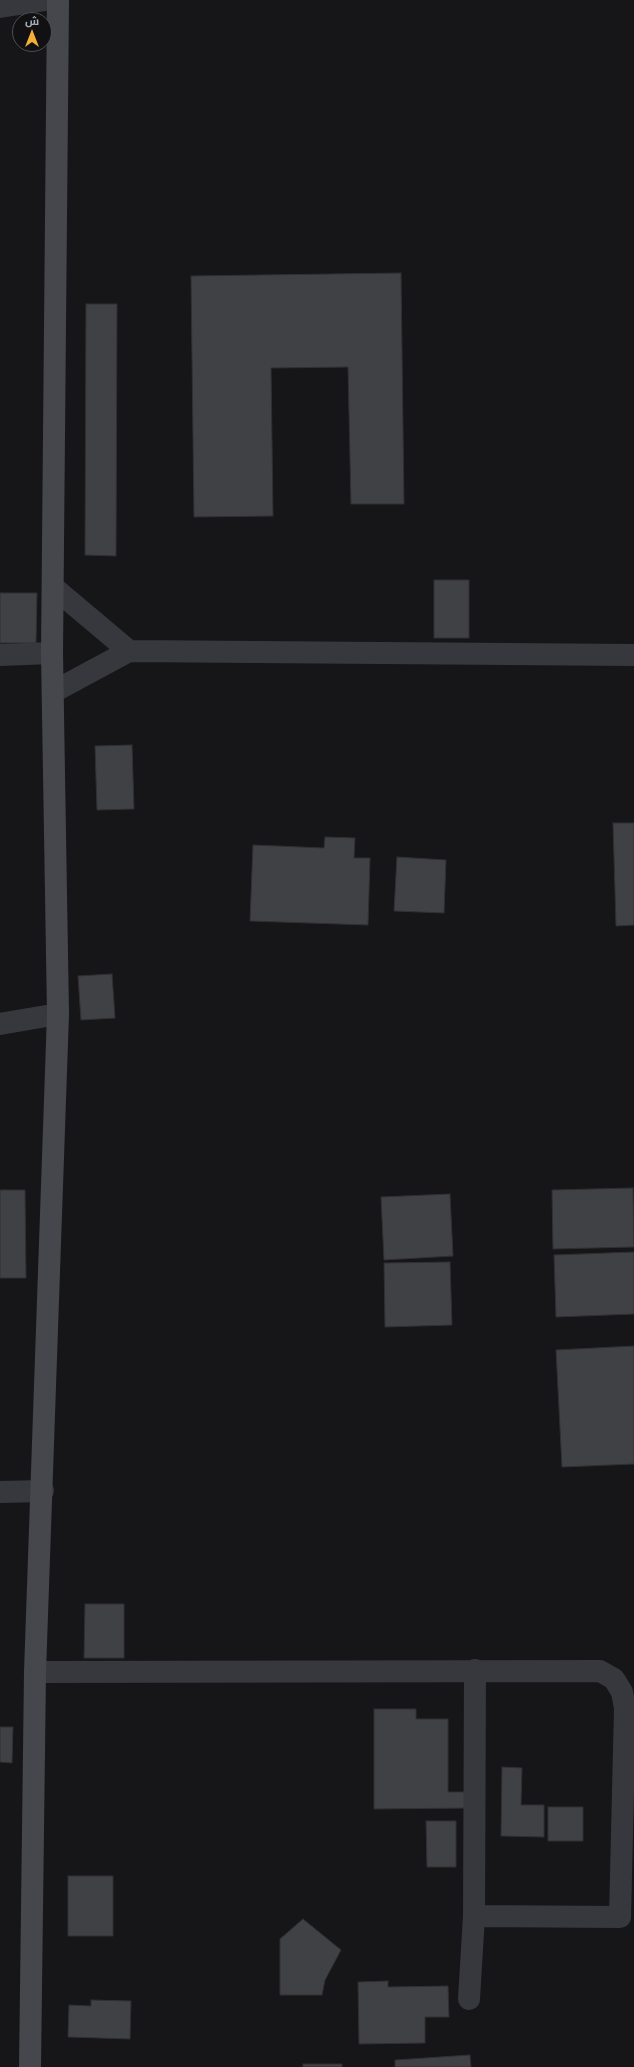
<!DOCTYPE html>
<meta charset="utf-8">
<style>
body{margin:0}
#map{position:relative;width:634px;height:2067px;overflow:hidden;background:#161618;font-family:"DM Sans",Cairo,sans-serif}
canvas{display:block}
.north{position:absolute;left:12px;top:12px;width:40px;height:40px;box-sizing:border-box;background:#111113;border:1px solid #4d4f55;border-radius:50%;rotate:0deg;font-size:11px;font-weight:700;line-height:16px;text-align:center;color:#a8adb8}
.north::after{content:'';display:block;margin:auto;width:14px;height:18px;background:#f2b134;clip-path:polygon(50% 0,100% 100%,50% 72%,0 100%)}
</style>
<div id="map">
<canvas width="634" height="2067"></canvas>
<div class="north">ش</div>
</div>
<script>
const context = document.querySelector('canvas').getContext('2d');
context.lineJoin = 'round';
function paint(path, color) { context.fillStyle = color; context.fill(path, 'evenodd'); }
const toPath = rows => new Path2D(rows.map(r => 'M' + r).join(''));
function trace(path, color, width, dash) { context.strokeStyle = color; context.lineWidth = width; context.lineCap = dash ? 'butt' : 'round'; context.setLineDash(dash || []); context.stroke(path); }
const building = toPath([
 [401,273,404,504,351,504,348,367,271,368,273,516,194,517,191,276,401,273],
 [86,304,117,304,116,556,85,555,86,304],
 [434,580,469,580,469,638,434,638,434,580],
 [0,593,37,593,36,643,0,643,0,593],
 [132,745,134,809,97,810,95,746,132,745],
 [613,823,634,823,634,925,616,926,613,823],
 [325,837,355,838,354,858,370,858,368,925,250,921,253,845,324,848,325,837],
 [397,857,446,860,444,913,394,911,397,857],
 [112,974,115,1018,81,1020,78,976,112,974],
 [633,1188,634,1247,553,1249,552,1190,633,1188],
 [0,1190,25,1190,26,1278,0,1278,0,1190],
 [450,1194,453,1256,384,1260,381,1197,450,1194],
 [634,1252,634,1314,556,1317,554,1255,634,1252],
 [450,1262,452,1325,385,1327,384,1263,450,1262],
 [634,1346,634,1464,562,1467,556,1350,634,1346],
 [85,1604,124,1604,124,1658,84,1658,85,1604],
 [374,1709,416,1709,416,1719,448,1719,448,1792,469,1792,469,1808,374,1809,374,1709],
 [0,1727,13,1727,12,1763,0,1762,0,1727],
 [502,1767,522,1768,521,1805,544,1805,544,1837,501,1836,502,1767],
 [548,1807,583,1807,583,1841,548,1841,548,1807],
 [426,1821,456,1821,456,1867,427,1867,426,1821],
 [68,1876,113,1876,113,1936,68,1936,68,1876],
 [303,1919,341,1950,325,1980,322,1995,280,1995,280,1939,303,1919],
 [388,1981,388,1987,448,1986,449,2017,425,2017,425,2043,359,2044,358,1982,388,1981],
 [91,2000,131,2001,130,2039,68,2037,69,2005,91,2006,91,2000],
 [470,2055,471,2067,395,2067,395,2060,470,2055],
 [303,2064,342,2064,342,2067,303,2067,303,2064]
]);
paint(building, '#404145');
trace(building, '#303034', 1);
trace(toPath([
 [0,7,45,0],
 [53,587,129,651],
 [0,655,52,653],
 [53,692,129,651,634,655],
 [0,1024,58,1014],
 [0,1492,43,1491],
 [35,1672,600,1671,614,1679,622,1692,625,1708,620,1917,474,1916],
 [469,1999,474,1916,475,1670]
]), '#37383d', 22);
trace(toPath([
 [30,2067,35,1672,58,1014,52,653,58,0]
]), '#45474d', 22);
</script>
